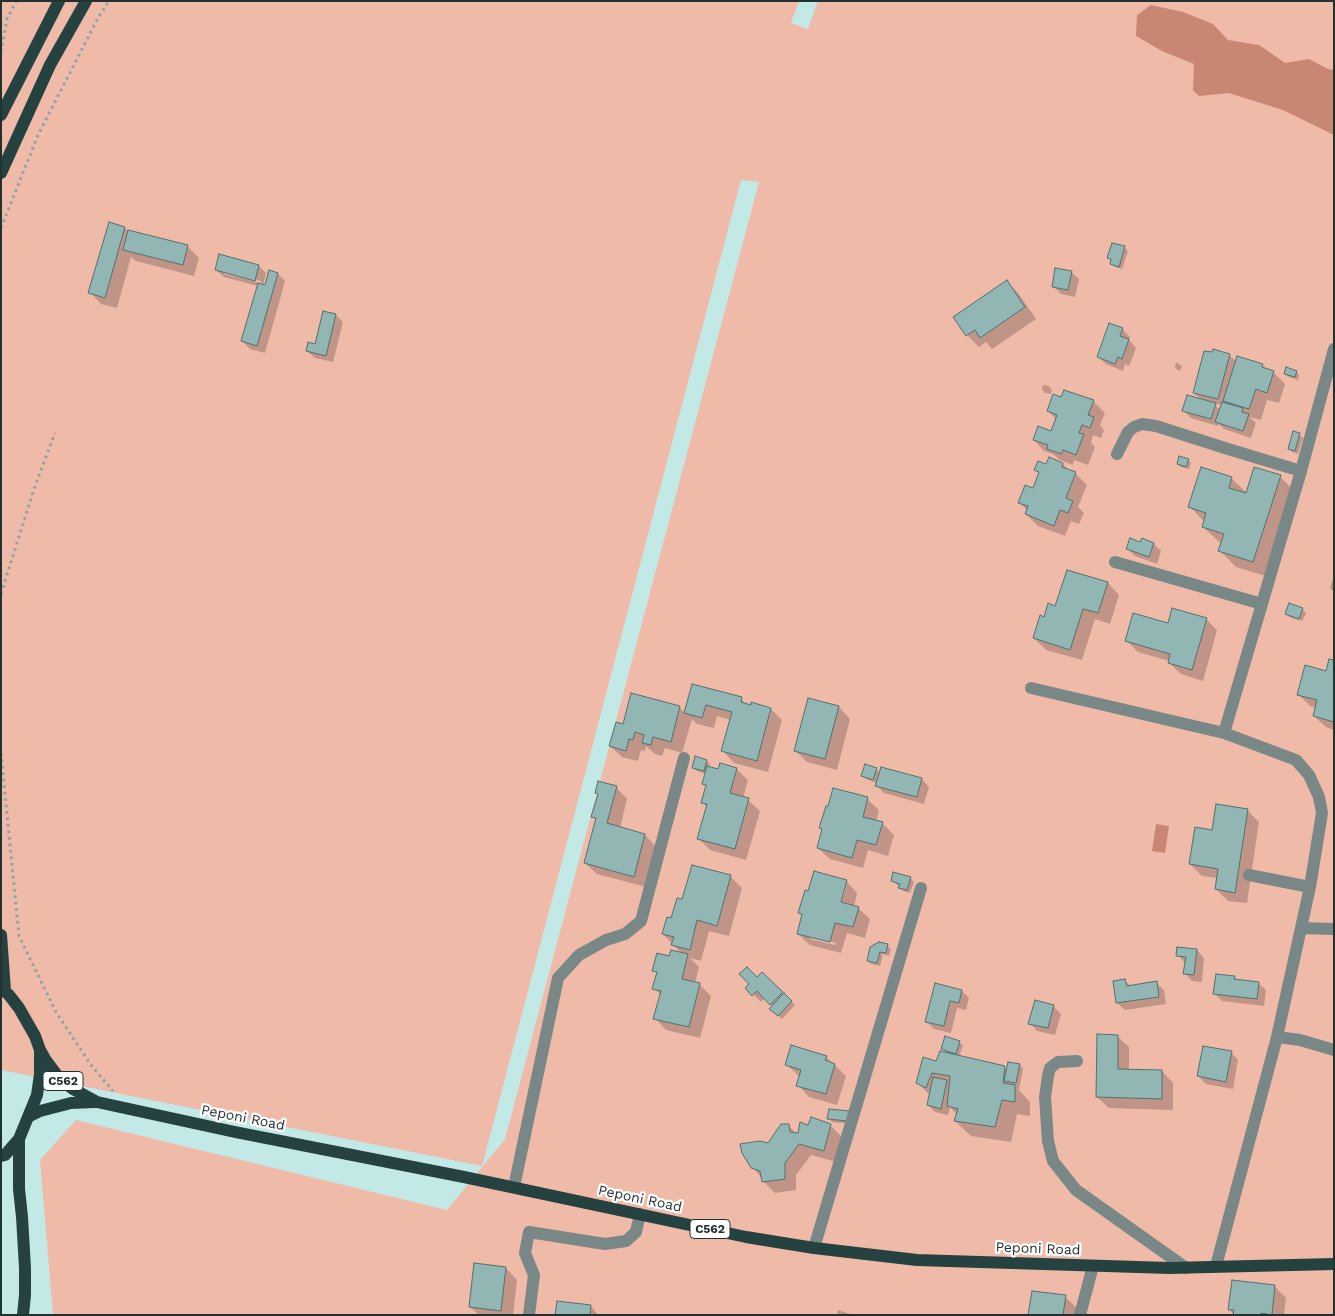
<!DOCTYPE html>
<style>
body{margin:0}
#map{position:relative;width:1335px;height:1316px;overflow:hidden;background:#c3e9e7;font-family:"Work Sans",sans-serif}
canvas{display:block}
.frame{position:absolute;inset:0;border:2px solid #223130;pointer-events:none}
</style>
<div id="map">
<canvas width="1335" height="1316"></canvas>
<div class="frame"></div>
</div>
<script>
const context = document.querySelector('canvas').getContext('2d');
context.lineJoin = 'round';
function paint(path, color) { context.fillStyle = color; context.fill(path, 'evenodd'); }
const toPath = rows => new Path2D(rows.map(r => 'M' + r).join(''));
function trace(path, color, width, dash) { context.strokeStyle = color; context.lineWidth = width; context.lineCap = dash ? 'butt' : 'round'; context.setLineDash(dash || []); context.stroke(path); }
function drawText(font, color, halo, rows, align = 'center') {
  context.font = font + ' "Work Sans",sans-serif'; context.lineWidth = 4.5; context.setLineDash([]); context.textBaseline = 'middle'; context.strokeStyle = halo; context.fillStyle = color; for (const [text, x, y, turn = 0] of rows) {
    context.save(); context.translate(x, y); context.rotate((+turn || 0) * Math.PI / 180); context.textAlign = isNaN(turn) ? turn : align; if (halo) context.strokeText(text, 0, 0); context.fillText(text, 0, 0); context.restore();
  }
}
paint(toPath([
 [1,1,799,1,791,23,808,29,818,1,1334,1,1334,1315,53,1315,40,1160,76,1120,447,1210,505,1139,759,182,741,180,482,1166,1,1070]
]), '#f0baa8');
paint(toPath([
 [1151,5,1183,12,1213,24,1228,40,1259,45,1285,63,1309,59,1328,69,1334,70,1334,135,1283,110,1229,93,1199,96,1193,90,1194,64,1162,51,1136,36,1137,15],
 [1156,824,1169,826,1165,853,1152,851]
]), '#c88773');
paint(toPath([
 [109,224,125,228,127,231,187,246,199,258,194,276,136,261,131,257,117,308,101,304,90,292],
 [1124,247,1128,251,1122,269,1115,267,1111,264,1112,261,1109,258],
 [259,266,266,273,263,286,266,286,270,272,278,274,285,281,265,353,250,349,242,341,258,286,224,277,216,270],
 [224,271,261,281,261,283,224,274],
 [1071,272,1079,279,1075,297,1061,294,1053,286],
 [1007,282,1018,293,1036,319,992,349,986,342,979,347,967,335],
 [336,315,343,322,333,362,315,358,307,351,316,346],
 [1122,329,1130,337,1129,340,1136,348,1129,366,1125,364,1123,371,1106,364,1098,357],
 [1229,355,1237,362,1262,365,1268,371,1273,372,1285,384,1279,403,1267,400,1261,420,1249,417,1256,423,1251,438,1224,429,1219,424,1218,426,1191,418,1184,411,1203,401,1194,393],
 [1213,403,1222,405,1220,410],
 [1176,362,1182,366,1180,371,1175,368],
 [1296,372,1299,375,1298,380,1289,377,1285,374],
 [1043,385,1049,386,1052,390,1051,394,1045,393,1042,389],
 [1062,399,1093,401,1105,413,1100,425,1104,430,1101,438,1093,435,1091,443,1095,447,1088,465,1074,460,1073,465,1060,460,1053,454,1044,451,1034,440,1052,433,1057,420,1048,411],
 [1299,434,1303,438,1298,454,1292,452,1289,448],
 [1049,459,1063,464,1069,471,1075,473,1087,485,1078,507,1084,513,1079,524,1071,521,1065,536,1038,526,1026,514,1027,510,1020,503,1033,490,1040,474,1035,470,1047,465],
 [1188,460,1191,463,1189,469,1181,467,1178,464],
 [1280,477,1296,492,1269,577,1236,567,1220,551,1222,543,1219,542,1203,527,1205,522,1190,507,1231,478,1247,493],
 [1141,544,1154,544,1161,551,1157,564,1135,556,1128,549],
 [1067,571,1108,583,1119,595,1110,624,1095,619,1082,660,1046,650,1034,638,1045,618,1056,607],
 [1334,575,1334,592,1330,588],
 [1302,609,1306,613,1302,621,1289,617,1286,613],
 [1206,619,1217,630,1203,681,1181,674,1169,663,1169,661,1138,652,1127,641,1169,624],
 [1334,662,1334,730,1326,727,1314,716,1316,708,1310,706,1299,695,1327,672],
 [693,685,741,699,747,705,752,706,752,704,771,709,782,720,768,772,734,763,723,751,731,720,717,716,714,728,697,724,692,719,682,753,665,748,662,756,655,754,646,746,645,751,641,750,638,761,622,757,610,746,624,725,632,695,680,708,685,713],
 [839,707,850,719,837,770,807,762,795,750],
 [707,761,710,764,709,768,719,771,736,769,748,780,743,798,748,800,760,811,746,860,710,850,698,838,707,807,702,802,706,787,704,784,706,774,697,771,693,768],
 [876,770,880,773,922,779,929,787,924,804,884,793,876,785,877,783,866,779,863,776],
 [616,787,627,799,620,828,645,835,656,847,646,887,597,874,585,863,597,821,593,817,599,795],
 [867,799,879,810,876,822,882,823,894,835,888,856,868,850,863,868,830,859,818,848,823,830,821,828],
 [1247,810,1259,822,1247,903,1228,901,1216,889,1218,878,1202,876,1190,864,1213,831],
 [730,876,742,888,729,936,709,931,701,961,690,958,699,967,695,983,699,984,711,996,700,1038,666,1030,655,1018,661,995,654,988,657,974,654,970,670,958,682,954,663,934,683,901],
 [910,878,914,882,910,893,903,891,900,887,900,886,896,884,892,881],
 [846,881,857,893,854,907,858,908,870,919,865,938,847,933,841,953,810,945,798,934,803,916,800,913],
 [843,887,846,887,840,908,838,908],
 [810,936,836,943,835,945,810,939],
 [879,943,888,946,891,949,889,956,883,954,880,966,871,964,868,960],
 [1197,950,1204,958,1202,982,1192,981,1185,973,1185,963,1178,955],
 [762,973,795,1005,782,1019,771,1009,773,1007,765,998,761,1002,747,988],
 [1234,977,1238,981,1258,983,1266,990,1264,1006,1222,1001,1215,994],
 [1125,981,1131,986,1156,983,1164,990,1166,1004,1125,1010,1117,1003],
 [962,991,969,998,966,1010,957,1008,951,1033,934,1029,926,1021],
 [1053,1006,1061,1014,1055,1035,1037,1031,1030,1023],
 [1117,1036,1129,1047,1129,1071,1162,1071,1173,1083,1173,1110,1109,1108,1097,1097],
 [959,1042,963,1045,959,1057,1004,1067,1007,1070,1019,1065,1023,1068,1019,1090,1030,1102,1030,1116,1017,1114,1011,1142,971,1136,955,1121,957,1115,950,1107,948,1115,935,1112,928,1105,930,1095,917,1082,937,1062,948,1054,943,1049],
 [1231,1052,1238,1060,1233,1089,1206,1084,1198,1076],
 [826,1057,846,1076,837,1105,809,1097,798,1085,800,1077,787,1065],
 [830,1110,851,1124,832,1122,829,1119],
 [788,1125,797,1134,809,1126,830,1125,842,1137,836,1162,811,1155,796,1175,796,1190,775,1193,763,1181,762,1178,752,1167,769,1145],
 [506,1268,517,1280,513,1315,479,1315,470,1307],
 [1275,1287,1286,1298,1284,1315,1234,1315,1229,1309],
 [1065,1297,1077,1308,1076,1315,1030,1315],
 [591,1306,598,1315,557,1315],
 [838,1310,850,1314,851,1315,837,1315]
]), '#0003');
const building = toPath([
 [109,222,125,227,105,298,88,293,109,222],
 [128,230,188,245,183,265,123,250,128,230],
 [1112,243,1125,246,1119,267,1110,264,1111,259,1107,258,1112,243],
 [219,254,259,265,255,281,215,270,219,254],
 [1055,268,1072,271,1068,290,1052,287,1055,268],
 [269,270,278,273,257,346,241,341,258,283,265,285,269,270],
 [1007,280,1025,307,980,338,975,330,966,336,953,317,1007,280],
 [323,311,336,314,326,356,306,351,308,342,315,344,323,311],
 [1109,323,1123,328,1120,336,1129,339,1122,359,1118,357,1115,364,1097,357,1109,323],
 [1213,349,1230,354,1218,399,1193,393,1204,351,1212,352,1213,349],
 [1237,356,1263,364,1262,367,1274,371,1267,393,1256,389,1249,409,1223,401,1237,356],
 [1286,367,1297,371,1295,377,1284,374,1286,367],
 [1064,390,1094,400,1088,415,1094,417,1090,428,1082,425,1079,433,1084,434,1076,455,1063,450,1061,454,1047,449,1048,445,1033,440,1038,426,1051,431,1057,415,1047,411,1053,394,1061,397,1064,390],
 [1187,395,1216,403,1211,419,1182,411,1187,395],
 [1222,402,1243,408,1242,412,1249,414,1243,431,1215,422,1222,402],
 [1293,431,1300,433,1295,451,1288,449,1293,431],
 [1179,456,1189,459,1186,467,1177,464,1179,456],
 [1049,457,1063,463,1062,467,1076,472,1066,498,1073,501,1068,513,1060,510,1054,526,1025,514,1028,506,1018,503,1025,485,1033,488,1039,472,1034,470,1038,461,1046,464,1049,457],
 [1201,467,1232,477,1229,488,1246,493,1254,467,1281,475,1253,562,1218,551,1224,534,1202,527,1206,513,1188,507,1201,467],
 [1130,538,1140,542,1142,538,1154,543,1149,557,1126,549,1130,538],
 [1067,570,1108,582,1098,613,1083,609,1070,650,1033,638,1040,615,1044,617,1048,603,1055,606,1067,570],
 [1289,603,1303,608,1299,619,1285,614,1289,603],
 [1172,608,1207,618,1192,670,1168,663,1170,654,1125,641,1133,613,1168,623,1172,608],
 [1329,659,1334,660,1334,722,1313,716,1317,700,1297,695,1305,665,1326,671,1329,659],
 [692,684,742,697,741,702,751,705,751,702,771,708,757,761,721,751,732,712,706,705,702,718,684,713,692,684],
 [631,693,680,706,671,742,653,737,651,745,642,743,644,735,635,732,633,740,629,739,626,751,609,746,616,722,623,724,631,693],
 [808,698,839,706,825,759,794,751,808,698],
 [695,756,707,760,704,771,692,768,695,756],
 [720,763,737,768,730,793,749,798,735,849,697,839,707,804,701,803,706,785,702,784,707,766,718,769,720,763],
 [865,764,877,768,873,780,861,776,865,764],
 [881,767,922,778,917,797,875,786,881,767],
 [598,781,617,786,607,823,645,834,634,877,584,863,596,818,591,817,598,794,595,793,598,781],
 [833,788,868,797,863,817,883,822,876,845,857,840,852,858,817,848,822,829,819,828,826,806,828,806,833,788],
 [1216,804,1248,809,1235,893,1215,889,1218,869,1189,864,1195,827,1212,830,1216,804],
 [692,865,731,875,717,926,697,920,690,950,671,945,674,937,662,934,667,917,671,918,677,898,682,899,692,865],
 [814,871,847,880,841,902,859,907,853,927,835,923,830,942,797,934,802,914,798,913,805,890,808,891,814,871],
 [893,872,911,877,907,890,898,888,900,884,891,881,893,872],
 [879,942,888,944,886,953,880,952,877,963,867,961,870,947,879,942],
 [1177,947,1197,949,1194,975,1183,974,1186,957,1176,956,1177,947],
 [671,950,688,954,682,979,700,983,689,1027,653,1019,661,991,652,989,657,972,652,971,657,953,669,956,671,950],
 [747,967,757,977,762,972,783,992,770,1005,757,991,752,996,745,988,749,984,739,974,747,967],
 [1216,974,1235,976,1234,979,1259,982,1257,999,1213,994,1216,974],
 [1125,979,1127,986,1157,981,1159,997,1116,1003,1113,981,1125,979],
 [935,983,962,990,959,1003,950,1001,944,1026,925,1022,935,983],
 [784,993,792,1001,778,1016,769,1009,784,993],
 [1035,1000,1054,1005,1048,1028,1028,1024,1035,1000],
 [1097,1034,1118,1035,1118,1069,1162,1070,1162,1099,1096,1097,1097,1034],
 [945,1036,960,1041,956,1054,941,1049,945,1036],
 [791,1045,827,1056,825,1060,835,1064,826,1094,796,1086,801,1070,785,1065,791,1045],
 [1203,1046,1232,1051,1226,1082,1197,1076,1203,1046],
 [940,1051,1005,1066,1003,1083,1015,1085,1015,1102,1002,1100,995,1127,954,1121,958,1109,947,1106,950,1076,932,1073,926,1088,916,1083,923,1057,936,1061,940,1051],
 [1008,1062,1020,1064,1016,1083,1004,1081,1008,1062],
 [933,1077,947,1080,941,1109,927,1105,933,1077],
 [829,1109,849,1111,848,1121,827,1119,829,1109],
 [811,1117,831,1124,824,1151,799,1144,785,1163,785,1179,762,1182,760,1171,751,1168,742,1153,740,1144,760,1141,768,1143,781,1124,789,1124,790,1132,798,1133,800,1122,808,1125,811,1117],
 [474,1263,506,1267,501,1311,469,1307,474,1263],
 [1232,1280,1275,1285,1272,1315,1261,1313,1261,1315,1233,1315,1234,1310,1228,1310,1232,1280],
 [1032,1291,1066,1295,1063,1315,1028,1315,1032,1291],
 [557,1301,591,1305,590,1315,555,1315,557,1301]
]);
paint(building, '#91b6b4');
trace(building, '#4f7270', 1);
trace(toPath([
 [1,52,7,19,16,1],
 [1,228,38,135,98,18,109,1],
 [1,594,34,489,55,433],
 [1,753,19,936,56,1012,91,1065,113,1091]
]), '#87a5a3', 3, [2.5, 4]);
trace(toPath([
 [1117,454,1128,432,1134,427,1142,424,1156,426,1228,449,1301,471],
 [1115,562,1262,604],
 [1031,688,1224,733,1296,760,1309,775,1319,797,1322,813,1310,887,1277,1037,1216,1266],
 [1224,733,1301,471,1334,349],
 [1249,875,1310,887],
 [1301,928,1334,929],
 [1277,1037,1300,1040,1334,1050],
 [1077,1061,1058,1062,1050,1068,1048,1076,1045,1097,1048,1141,1053,1161,1076,1190,1186,1268],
 [514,1187,558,978,579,955,606,940,625,934,641,921,684,758],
 [814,1248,921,888],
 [529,1315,534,1275,525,1253,529,1232,605,1244,626,1241,636,1232,640,1214],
 [1080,1315,1093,1266]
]), '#798887', 12);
trace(toPath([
 [1,115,59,1],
 [1,173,50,65,86,1],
 [1,935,5,991],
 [1,988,9,995,19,1008,35,1036,40,1050,40,1074,37,1095,19,1139,5,1155,1,1156],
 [40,1050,45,1059,57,1075,63,1081,73,1089,97,1102,235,1132,464,1177,746,1237,814,1248,917,1260,1169,1268,1334,1264],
 [28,1117,40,1111,71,1103,95,1102],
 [19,1139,19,1189,22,1217,25,1268,25,1295,23,1315]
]), '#264240', 12);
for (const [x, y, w] of [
 [63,1081,40],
 [710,1229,40]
]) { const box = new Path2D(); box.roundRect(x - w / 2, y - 9.5, w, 19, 4); context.fillStyle = '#fff'; context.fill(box); trace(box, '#223130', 1); }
drawText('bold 12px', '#223130', null, [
 ["C562",63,1081],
 ["C562",710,1229]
]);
drawText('14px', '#223130', '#fff', [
 ["Peponi Road",243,1118,11],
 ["Peponi Road",640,1199,12],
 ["Peponi Road",1038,1249,2]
]);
</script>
